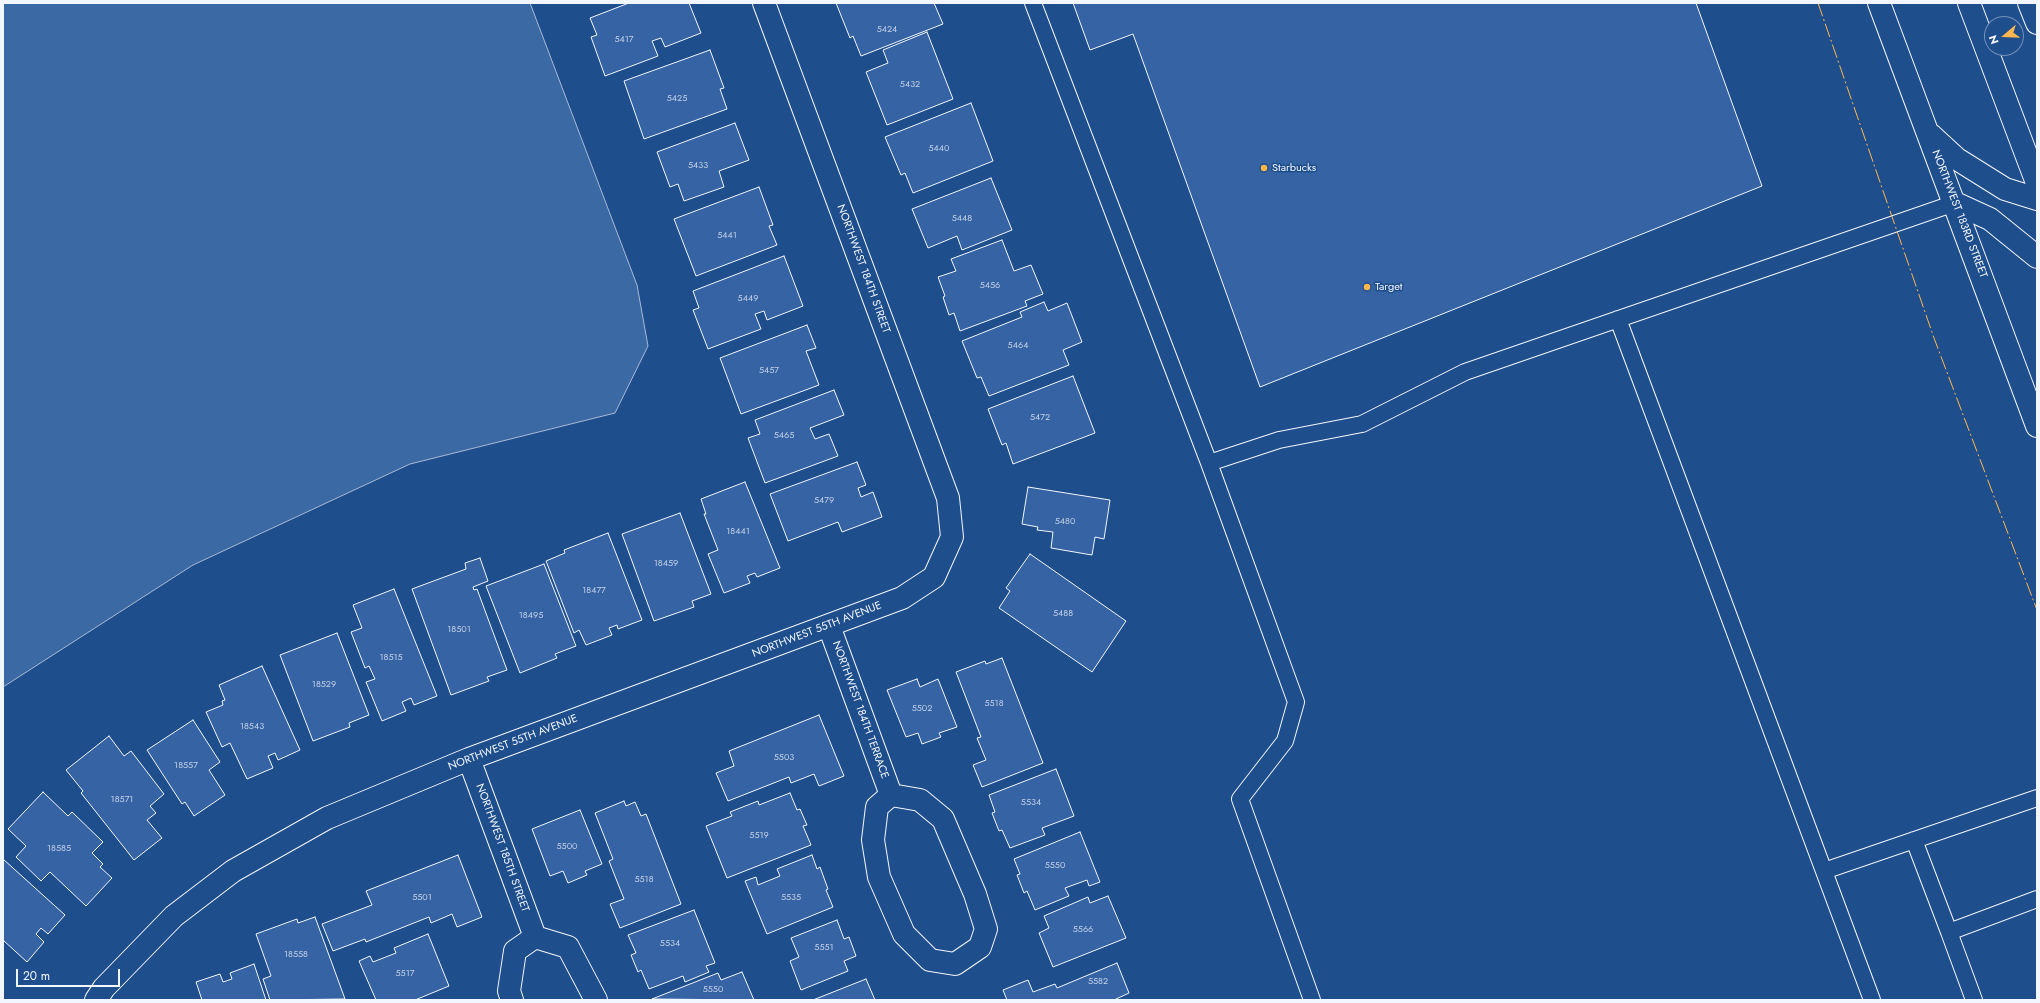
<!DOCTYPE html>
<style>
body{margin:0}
#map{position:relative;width:2040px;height:1003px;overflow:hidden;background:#1f4e8c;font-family:Jost,sans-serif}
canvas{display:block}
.frame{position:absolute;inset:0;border:4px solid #f2f6ff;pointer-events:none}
.north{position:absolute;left:1984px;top:16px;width:40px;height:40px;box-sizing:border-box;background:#1f4e8c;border:1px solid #7391ba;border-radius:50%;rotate:251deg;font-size:11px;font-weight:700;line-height:16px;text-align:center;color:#f2f6ff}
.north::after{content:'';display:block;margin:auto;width:14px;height:18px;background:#ffb74d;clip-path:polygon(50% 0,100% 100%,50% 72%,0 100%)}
.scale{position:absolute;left:16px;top:969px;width:104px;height:18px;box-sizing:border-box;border:2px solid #f2f6ff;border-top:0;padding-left:5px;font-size:12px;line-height:14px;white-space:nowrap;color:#f2f6ff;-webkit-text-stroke:3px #1f4e8c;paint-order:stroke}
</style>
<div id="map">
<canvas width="2040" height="1003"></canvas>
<div class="frame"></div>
<div class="north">N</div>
<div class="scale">20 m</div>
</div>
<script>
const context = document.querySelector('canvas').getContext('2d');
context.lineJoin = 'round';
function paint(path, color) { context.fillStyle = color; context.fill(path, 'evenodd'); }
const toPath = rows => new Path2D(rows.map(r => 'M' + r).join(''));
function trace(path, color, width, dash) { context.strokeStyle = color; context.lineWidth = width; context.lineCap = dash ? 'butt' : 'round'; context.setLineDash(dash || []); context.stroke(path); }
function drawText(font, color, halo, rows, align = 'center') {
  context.font = font + ' Jost,sans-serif'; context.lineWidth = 3; context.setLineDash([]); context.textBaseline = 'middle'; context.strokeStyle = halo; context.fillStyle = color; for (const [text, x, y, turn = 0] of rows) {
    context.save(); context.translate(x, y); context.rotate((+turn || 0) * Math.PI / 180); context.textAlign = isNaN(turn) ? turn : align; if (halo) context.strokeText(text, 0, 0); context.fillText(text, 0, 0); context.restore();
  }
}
const water = toPath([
 [3,3,530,3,637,285,648,346,615,413,410,464,193,565,3,687,3,3]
]);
paint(water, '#3b69a3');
trace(water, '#a8bbd7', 1);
const building = toPath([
 [629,3,689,3,701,33,665,47,661,38,652,41,658,56,605,76,591,37,597,35,590,18,629,3],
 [836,3,934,3,943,24,861,56,853,36,850,38,836,3],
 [1073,3,1696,3,1762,186,1260,387,1133,34,1090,50,1073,3],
 [927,32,953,99,887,125,866,72,888,63,883,50,927,32],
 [710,50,724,88,720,89,727,109,644,139,624,81,710,50],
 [971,103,993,161,913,193,905,173,901,175,885,137,971,103],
 [735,123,749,160,719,171,724,187,684,201,678,184,670,187,657,152,735,123],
 [991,178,1012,230,962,250,957,236,928,248,912,209,991,178],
 [759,187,773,225,769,226,777,245,696,276,674,219,759,187],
 [1002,240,1014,271,1031,265,1043,294,1025,301,1027,306,960,331,954,313,949,315,943,297,945,296,938,277,956,271,951,259,1002,240],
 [784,256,803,306,767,320,764,311,755,314,761,329,708,349,693,310,699,308,693,291,784,256],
 [1044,302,1048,311,1067,303,1082,342,1063,350,1069,365,989,396,981,377,977,378,962,341,1022,317,1020,312,1044,302],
 [807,325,816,348,806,351,819,385,741,414,720,358,807,325],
 [1073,376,1095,433,1013,464,1006,443,1002,445,988,409,1073,376],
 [834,390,844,415,810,428,815,439,829,434,838,456,765,483,748,438,760,434,755,420,834,390],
 [857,462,866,485,858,488,861,497,873,492,882,517,842,532,838,522,788,541,770,494,857,462],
 [745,482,780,568,757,577,755,573,747,576,750,583,724,593,708,554,718,550,704,514,706,514,701,499,745,482],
 [1028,487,1110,500,1104,539,1095,537,1092,555,1051,548,1053,532,1037,530,1038,527,1022,524,1028,487],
 [680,513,711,594,692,601,694,607,654,621,622,534,680,513],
 [608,533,642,620,618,629,617,625,609,628,612,635,586,645,579,630,574,633,546,561,565,553,564,550,608,533],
 [1030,554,1126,621,1092,672,999,608,1010,591,1006,588,1030,554],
 [480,558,488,581,473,587,474,590,477,589,507,670,487,677,489,681,451,695,412,589,466,569,465,563,480,558],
 [544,564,576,646,555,654,557,658,520,673,486,586,544,564],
 [394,589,437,696,414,705,411,698,402,702,406,711,382,721,366,682,375,679,369,666,365,668,351,632,362,628,353,605,394,589],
 [337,633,369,715,349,723,350,727,313,741,280,655,337,633],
 [1002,658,1043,763,982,787,973,765,986,760,977,738,981,737,956,672,985,661,986,664,1002,658],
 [262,666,300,750,278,760,275,753,268,756,273,768,247,779,230,743,222,747,206,712,223,705,222,701,225,700,219,685,262,666],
 [917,679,920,687,938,679,957,727,939,733,941,737,922,744,918,733,906,737,887,690,917,679],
 [819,715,844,776,819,786,814,774,791,783,789,777,728,801,716,773,734,766,729,751,819,715],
 [193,720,220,762,209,770,225,795,194,816,185,802,182,804,147,750,193,720],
 [109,736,124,756,131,751,164,794,150,806,156,813,147,820,162,838,134,860,81,793,83,791,66,770,109,736],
 [1056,769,1074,816,1042,828,1045,835,1010,848,1002,830,999,831,992,813,995,812,989,795,1056,769],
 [43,792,68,816,72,812,103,842,92,853,103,864,100,867,112,878,86,906,50,872,41,881,16,857,26,846,8,829,43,792],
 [790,793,797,810,800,809,807,825,803,826,811,845,727,878,706,826,732,816,730,812,758,801,759,805,790,793],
 [624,801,626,806,635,802,641,816,646,814,681,904,620,928,610,904,624,899,609,861,613,859,595,813,624,801],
 [580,810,602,864,585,871,587,875,568,883,563,871,550,876,532,829,580,810],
 [1080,832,1100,882,1089,886,1087,880,1065,888,1069,896,1035,910,1027,891,1024,893,1017,875,1020,874,1014,859,1080,832],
 [458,855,482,917,457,927,452,914,431,923,429,917,366,942,365,939,333,951,322,924,372,905,366,891,458,855],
 [812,855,817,869,820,867,828,889,826,890,833,907,767,934,745,881,756,877,758,885,780,876,777,869,812,855],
 [3,859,65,915,48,934,41,928,36,934,44,942,27,962,3,940,3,859],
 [1108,896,1126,938,1053,967,1039,933,1049,928,1044,916,1088,897,1090,903,1108,896],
 [694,910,715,963,706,966,709,972,685,982,683,976,649,989,641,970,638,972,631,955,636,953,628,935,694,910],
 [315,917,345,999,270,1000,263,979,271,976,256,934,297,919,298,923,315,917],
 [837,920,844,939,849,937,856,956,844,961,848,971,801,990,790,961,799,957,791,938,837,920],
 [428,934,449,986,415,1000,376,1000,359,961,370,956,373,962,396,953,394,948,428,934],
 [1117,963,1129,993,1114,1000,1007,1000,1003,990,1028,980,1033,992,1055,984,1057,988,1117,963],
 [254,964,266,1000,202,1000,196,982,220,974,223,982,232,979,230,973,254,964],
 [742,972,754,1000,652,999,718,973,721,980,742,972],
 [866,979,875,1000,813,1000,866,979]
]);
paint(building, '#3563a3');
trace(building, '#f2f6ff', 1);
const service = toPath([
 [1033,3,1209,463,1296,702,1285,741,1240,799,1312,1000],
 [1618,319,1872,1000],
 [1209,463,1279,440,1362,424,1465,372,1955,203],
 [1914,840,1949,932,2037,899],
 [1824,871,2037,798],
 [1949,932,1974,1000]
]);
const minor = toPath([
 [2029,3,2037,23],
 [829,626,891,795,877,807,873,840,879,877,904,934,930,960,955,964,980,947,986,929,975,894,943,819,920,800,891,795],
 [469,759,535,937],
 [535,937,568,947,596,1000],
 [96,1000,104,988,174,916,233,871,327,818,469,759,902,598,934,577,952,537,948,498,764,3],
 [512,1000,509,991,515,951,535,937]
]);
const primary = toPath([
 [1879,3,2037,426],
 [1969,3,2037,183],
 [1931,135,1957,159,2005,189,2037,199],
 [1955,203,1990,219,2037,257]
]);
trace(service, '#f2f6ff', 18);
trace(minor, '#f2f6ff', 24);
trace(primary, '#f2f6ff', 24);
trace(service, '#1f4e8c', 16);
trace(minor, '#1f4e8c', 22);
trace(primary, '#1f4e8c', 22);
trace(toPath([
 [1818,3,1934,338,2037,610]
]), '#ffb74d', 1, [14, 3, 2, 3]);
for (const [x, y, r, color] of [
 [1264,168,4,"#ffb74d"],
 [1367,287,4,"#ffb74d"]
]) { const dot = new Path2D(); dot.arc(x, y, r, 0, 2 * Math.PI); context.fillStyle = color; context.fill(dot); trace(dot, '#1f4e8c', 1.5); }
drawText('9px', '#c3d1e8', null, [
 ["5424",887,30],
 ["5417",624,40],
 ["5432",910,85],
 ["5425",677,99],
 ["5440",939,149],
 ["5433",698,166],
 ["5448",962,219],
 ["5441",727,236],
 ["5456",990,286],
 ["5449",748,299],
 ["5464",1018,346],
 ["5457",769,371],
 ["5472",1040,418],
 ["5465",784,436],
 ["5479",824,501],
 ["5480",1065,522],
 ["18441",738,532],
 ["18459",666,564],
 ["18477",594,591],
 ["5488",1063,614],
 ["18495",531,616],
 ["18501",459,630],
 ["18515",391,658],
 ["18529",324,685],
 ["5518",994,704],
 ["5502",922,709],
 ["18543",252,727],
 ["5503",784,758],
 ["18557",186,766],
 ["18571",122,800],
 ["5534",1031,803],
 ["5519",759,836],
 ["5500",567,847],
 ["18585",59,849],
 ["5550",1055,866],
 ["5518",644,880],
 ["5501",422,898],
 ["5535",791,898],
 ["5566",1083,930],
 ["5534",670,944],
 ["5551",824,948],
 ["18558",296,955],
 ["5517",405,974],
 ["5582",1098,982],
 ["5550",713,990]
]);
drawText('11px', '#f2f6ff', '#1f4e8c', [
 ["Starbucks",1272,168],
 ["Target",1375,287]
], 'left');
drawText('11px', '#f2f6ff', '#1f4e8c', [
 ["NORTHWEST 183RD STREET",1959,214,69],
 ["NORTHWEST 184TH STREET",863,269,70],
 ["NORTHWEST 55TH AVENUE",817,630,-21],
 ["NORTHWEST 184TH TERRACE",860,710,70],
 ["NORTHWEST 55TH AVENUE",513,743,-21],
 ["NORTHWEST 185TH STREET",502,848,70]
]);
</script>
